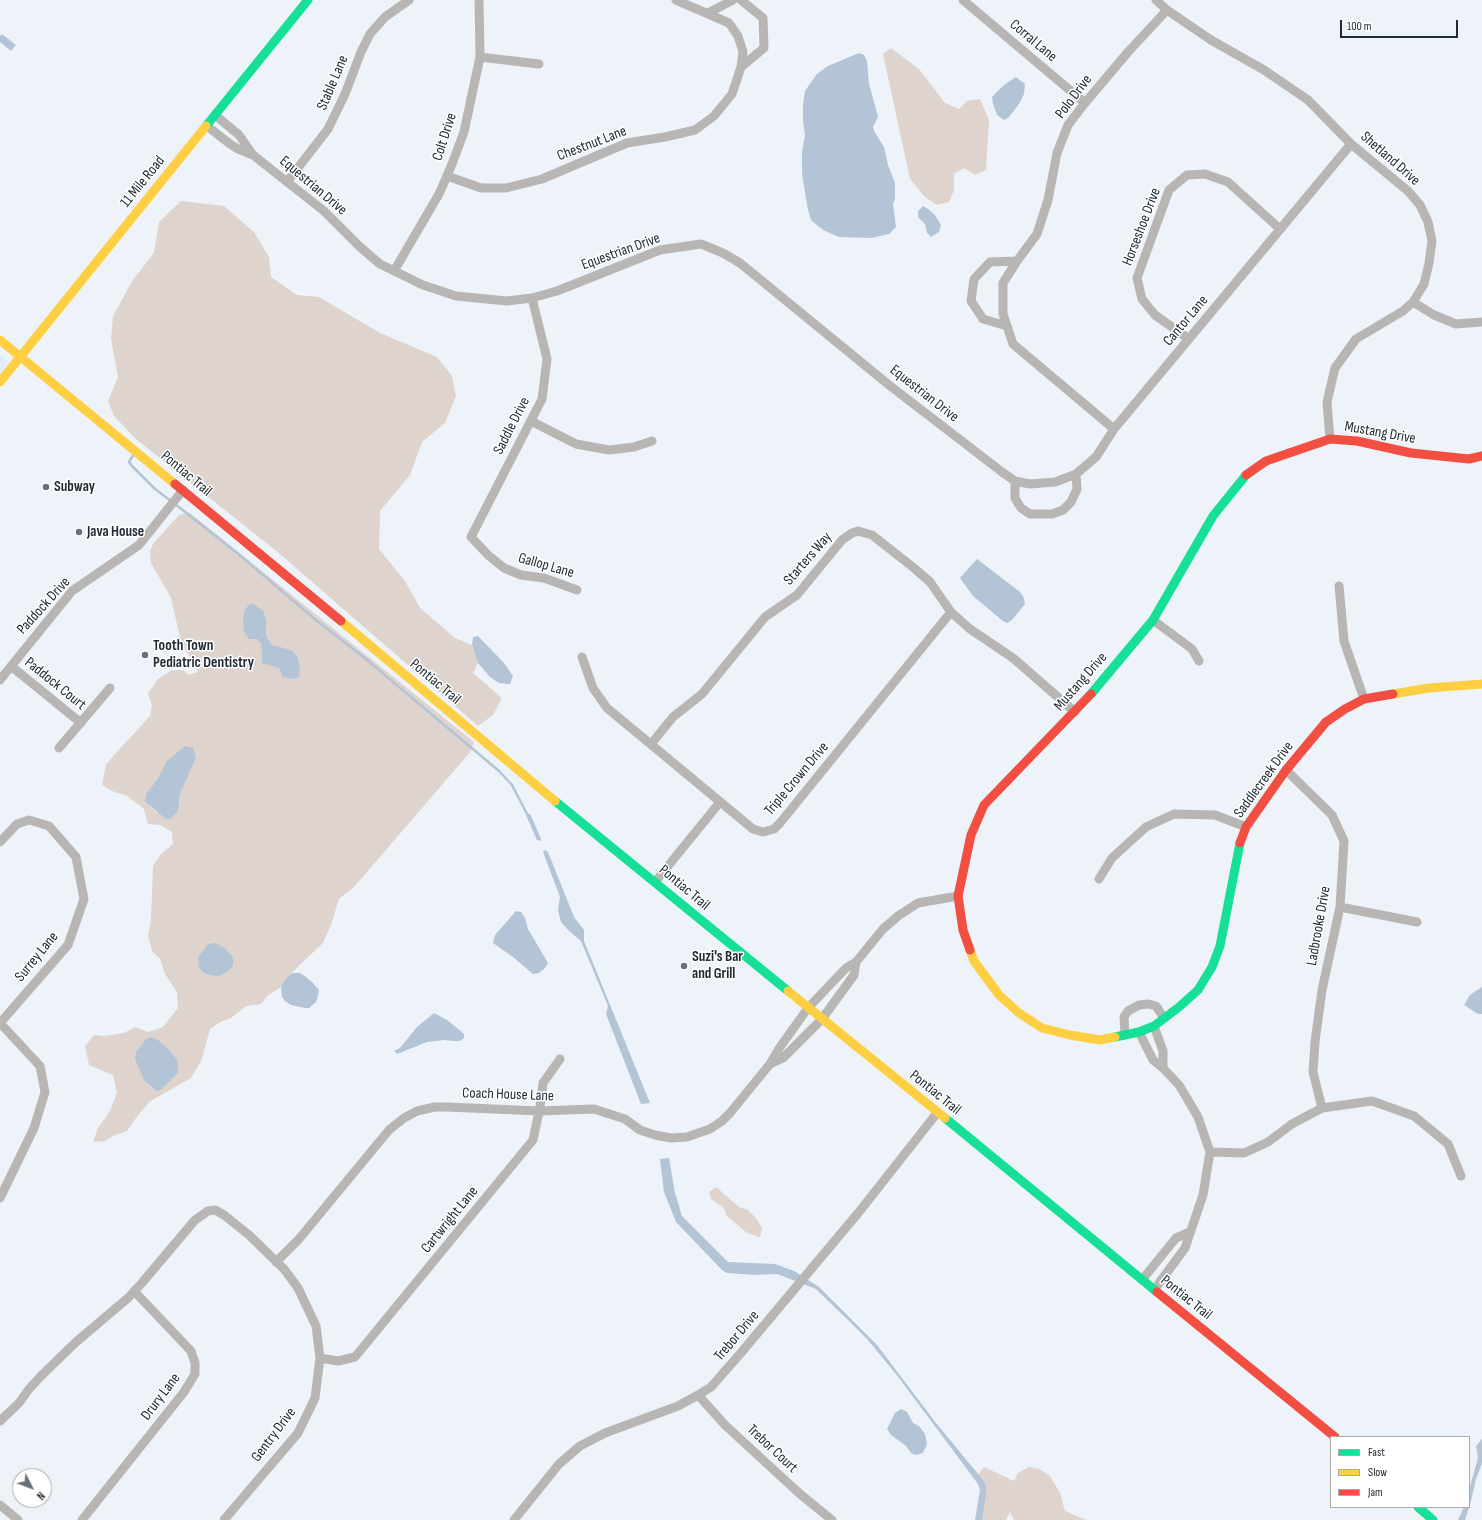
<!DOCTYPE html>
<style>
body{margin:0}
#map{position:relative;width:1482px;height:1520px;overflow:hidden;background:#edf3f8;font-family:"Sofia Sans Condensed",sans-serif}
canvas{display:block}
.legend{position:absolute;left:1330px;top:1436px;width:140px;height:72px;box-sizing:border-box;background:#fff;border:1px solid #a6aaae;margin:0;padding:5px 7px;list-style:none;font-size:12px;color:#212b35}
.legend li{display:flex;align-items:center;gap:8px;height:20px}
.legend b{width:20px;border:1px solid #a6aaae}
.north{position:absolute;left:12px;top:1468px;width:40px;height:40px;box-sizing:border-box;background:#fff;border:1px solid #a6aaae;border-radius:50%;rotate:132deg;font-size:11px;font-weight:700;line-height:16px;text-align:center;color:#212b35}
.north::after{content:'';display:block;margin:auto;width:14px;height:18px;background:#687179;clip-path:polygon(50% 0,100% 100%,50% 72%,0 100%)}
.scale{position:absolute;left:1340px;top:20px;width:118px;height:18px;box-sizing:border-box;border:2px solid #212b35;border-top:0;padding-left:5px;font-size:12px;line-height:14px;white-space:nowrap;color:#212b35;-webkit-text-stroke:3px #fff;paint-order:stroke}
</style>
<div id="map">
<canvas width="1482" height="1520"></canvas>
<ul class="legend">
<li><b style="height:5px;background:#16e098"></b>Fast</li>
<li><b style="height:5px;background:#ffcf43"></b>Slow</li>
<li><b style="height:5px;background:#f24e42"></b>Jam</li>
</ul>
<div class="north">N</div>
<div class="scale">100 m</div>
</div>
<script>
const context = document.querySelector('canvas').getContext('2d');
context.lineJoin = 'round';
function paint(path, color) { context.fillStyle = color; context.fill(path, 'evenodd'); }
const toPath = rows => new Path2D(rows.map(r => 'M' + r).join(''));
function trace(path, color, width, dash) { context.strokeStyle = color; context.lineWidth = width; context.lineCap = dash ? 'butt' : 'round'; context.setLineDash(dash || []); context.stroke(path); }
function drawText(font, color, halo, rows, align = 'center') {
  context.font = font + ' "Sofia Sans Condensed",sans-serif'; context.lineWidth = 3; context.setLineDash([]); context.textBaseline = 'middle'; context.strokeStyle = halo; context.fillStyle = color; for (const [text, x, y, turn = 0] of rows) {
    context.save(); context.translate(x, y); context.rotate((+turn || 0) * Math.PI / 180); context.textAlign = isNaN(turn) ? turn : align; if (halo) context.strokeText(text, 0, 0); context.fillText(text, 0, 0); context.restore();
  }
}
paint(toPath([
 [0,354,9,362,0,374]
]), '#e1effc');
paint(toPath([
 [891,48,919,69,945,103,959,109,967,101,980,99,989,120,986,170,975,175,964,168,954,174,954,190,949,202,937,205,925,197,910,179,883,54],
 [181,201,224,206,254,232,269,257,271,277,297,295,319,297,380,333,437,357,452,376,456,396,445,423,422,442,410,475,380,511,379,549,405,581,420,608,455,638,472,645,478,663,473,673,502,698,493,715,478,726,280,554,136,439,114,416,108,401,118,377,111,339,113,316,132,281,154,253,159,222],
 [190,513,474,742,471,751,355,886,339,899,331,925,323,943,285,979,281,987,267,996,261,1004,246,1006,231,1018,220,1022,210,1029,201,1061,191,1078,149,1102,136,1118,127,1131,113,1136,105,1141,93,1142,98,1128,110,1111,117,1093,113,1075,89,1065,85,1046,94,1035,104,1036,124,1033,135,1027,148,1032,163,1027,178,1008,177,992,165,974,160,959,152,951,148,935,151,921,153,866,161,854,173,844,172,832,160,825,148,824,144,809,127,796,112,791,102,785,106,764,150,716,152,706,148,693,158,679,172,670,183,670,189,675,198,672,195,663,182,646,171,598,151,563,150,551,153,544,179,515],
 [249,604,266,620,266,636,272,645,280,648,262,663,261,644,243,621,244,611],
 [196,758,183,784,181,791,180,802,157,813,145,802,146,794,158,778],
 [716,1187,739,1207,748,1210,756,1218,762,1228,760,1237,747,1233,727,1216,723,1207,711,1199,709,1192],
 [984,1467,1014,1481,1018,1473,1029,1467,1039,1469,1050,1476,1060,1493,1065,1511,1086,1520,1014,1520,1010,1512,1006,1520,982,1520,983,1480,978,1474]
]), '#ded3cd');
paint(toPath([
 [2,34,16,45,11,51,0,42,0,36],
 [859,53,864,55,867,61,869,84,877,113,878,117,873,127,874,131,884,147,888,165,895,183,895,199,893,204,896,227,889,234,871,238,839,237,825,231,818,226,811,220,808,210,802,174,802,152,805,135,803,121,803,104,805,91,817,74,828,66],
 [1016,77,1025,84,1024,94,1019,104,1009,117,1004,120,997,115,993,104,992,97,1004,85],
 [923,206,928,209,935,215,941,225,939,232,931,237,927,233,925,224,918,217,918,211],
 [977,559,1020,592,1024,598,1025,604,1012,620,1007,623,1003,621,973,596,960,578],
 [249,604,254,604,263,611,266,620,266,636,272,645,291,650,297,656,300,667,299,677,291,679,283,677,279,668,262,663,261,644,257,639,249,639,244,632,243,621,244,611],
 [478,636,504,663,513,676,510,684,499,683,490,677,478,663,472,645,473,637],
 [185,746,193,748,196,758,181,791,178,810,172,818,166,819,145,802,146,794,158,778,167,761],
 [527,814,530,814,532,818,541,839,540,841,537,840,526,815],
 [545,850,548,852,574,917,584,930,584,941,650,1103,641,1104,606,1014,608,1006,581,941,569,931,561,922,558,910,560,897,543,852],
 [516,911,521,912,525,918,528,929,548,963,545,968,539,973,533,974,527,969,513,957,493,943,495,935],
 [215,943,225,948,233,958,233,965,228,971,219,976,210,975,204,973,199,968,198,957,208,944],
 [292,973,300,973,306,977,313,983,319,990,318,996,316,1002,309,1008,305,1008,291,1005,285,1001,282,997,281,987,285,979],
 [1482,987,1482,1014,1478,1014,1464,1005,1470,995],
 [434,1013,447,1020,457,1028,464,1034,464,1038,460,1041,454,1041,444,1040,427,1042,397,1054,394,1051,400,1048,417,1027],
 [151,1037,158,1040,168,1049,177,1060,178,1073,162,1089,157,1091,144,1080,135,1059,136,1052,141,1046,146,1039],
 [669,1158,675,1193,682,1216,728,1262,775,1264,794,1271,819,1287,877,1345,936,1423,983,1480,986,1487,986,1494,982,1520,975,1520,980,1490,978,1484,896,1374,867,1339,850,1322,816,1289,777,1274,755,1275,727,1273,722,1270,676,1222,664,1192,660,1159],
 [901,1409,907,1412,913,1423,919,1426,925,1434,927,1444,923,1453,916,1455,911,1453,906,1446,891,1435,887,1429,895,1413],
 [1482,1439,1482,1463,1476,1479,1470,1505,1465,1520,1458,1520,1464,1507,1469,1507,1469,1490,1478,1458,1476,1446]
]), '#b2c4d6');
trace(toPath([
 [134,454,129,462,132,466,155,489,171,501],
 [175,504,236,552,317,621,361,655,499,771,512,785,527,814]
]), '#b2c4d6', 2.5);
trace(toPath([
 [963,0,1085,103],
 [1156,0,1167,10,1211,40,1264,70,1308,100,1351,144,1408,191,1420,205,1428,222,1432,241,1429,263,1424,284,1413,302,1403,311,1356,339,1335,368,1327,402,1330,439],
 [708,13,733,0],
 [480,57,539,64],
 [741,67,764,48,763,18,741,0],
 [215,115,239,135,253,155,324,211,360,247,380,264,423,285,456,296,507,301,532,298,557,291,660,250,701,244,723,253,740,263,889,385,1002,472,1015,481,1030,484,1055,482,1076,474,1096,457,1114,429,1351,144],
 [207,126,230,144,238,149,253,155],
 [447,176,481,188,506,188,542,179,627,143,665,137,695,130,714,116,732,94,741,67,743,52,738,36,729,23,676,0],
 [287,182,328,129,345,94,361,52,370,34,385,17,409,0],
 [394,271,439,194,452,164,464,132,480,57,479,0],
 [532,298,547,359,542,399,471,537,488,555,504,568,521,575,544,578,577,590],
 [1413,302,1434,315,1456,324,1482,322],
 [1007,326,983,319,971,301,974,279,990,262,1017,261],
 [1189,339,1155,315,1142,299,1137,278,1169,190,1187,175,1205,174,1228,182,1280,229],
 [531,421,576,444,609,450,634,447,652,441],
 [1114,429,1013,344,1003,314,1003,283,1017,261,1037,234,1048,200,1057,153,1068,125,1085,103,1128,52,1167,10],
 [1015,481,1015,498,1021,508,1030,514,1052,514,1063,510,1071,502,1077,489,1076,474],
 [1339,586,1344,641,1364,699],
 [1153,620,1192,649,1199,661],
 [582,657,593,688,607,708,753,829,763,832,774,829,780,823,951,612],
 [11,666,81,723],
 [0,680,72,591,139,545,183,490],
 [651,744,673,717,702,694,765,617,797,595,842,540,852,533,858,531,872,535,914,568,930,582,951,612,970,629,1013,658,1075,712],
 [59,748,110,688],
 [1286,770,1332,815,1344,841,1340,907,1322,990,1315,1042,1313,1072,1322,1108],
 [0,842,17,824,29,820,49,826,76,857,84,899,68,945,0,1023],
 [1099,879,1112,858,1146,827,1174,814,1215,815,1246,827],
 [655,882,720,802],
 [1340,907,1417,922],
 [0,1023,40,1066,45,1092,34,1128,0,1198],
 [1154,1026,1163,1051,1163,1068],
 [1139,1032,1153,1060,1163,1068,1179,1085,1198,1117,1210,1152,1203,1195,1185,1248,1154,1290],
 [1125,1035,1124,1017,1128,1011,1139,1005,1148,1004,1156,1006,1164,1018],
 [770,1064,783,1058,822,1019,854,975,856,962],
 [1210,1152,1244,1153,1268,1142,1292,1124,1322,1108,1372,1101,1414,1116,1448,1144,1461,1176],
 [276,1262,299,1239,389,1130,404,1118,417,1111,435,1107,447,1107,539,1111,594,1109,625,1119,640,1130,655,1135,671,1138,687,1137,710,1129,722,1121,730,1113,770,1064,780,1047,808,1008,846,968,856,962,883,929,898,916,918,903,958,896],
 [1142,1280,1176,1238,1190,1232],
 [320,1358,338,1361,355,1357,533,1140,540,1107,543,1083,560,1059],
 [698,1395,725,1425,800,1494,832,1520],
 [0,1421,19,1403,29,1389,41,1376,76,1342,128,1298,141,1284,195,1220,208,1211,215,1210,224,1215,249,1235,284,1269,298,1288,316,1326,320,1358,315,1398,298,1433,224,1520],
 [0,1505,18,1520],
 [82,1520,184,1392,195,1374,195,1363,191,1351,134,1291],
 [514,1520,559,1464,580,1446,605,1433,678,1406,698,1395,711,1387,740,1354,859,1212,937,1113]
]), '#b7b6b5', 9);
trace(toPath([
 [206,126,308,0],
 [1091,694,1153,620,1213,516,1246,475],
 [555,801,788,991],
 [1115,1037,1139,1032,1154,1026,1179,1007,1198,990,1212,967,1220,946,1240,843],
 [945,1118,1157,1292],
 [1418,1507,1433,1520]
]), '#16e098', 9);
trace(toPath([
 [0,340,175,484],
 [0,382,206,126],
 [341,621,555,801],
 [1393,694,1429,688,1482,684],
 [970,950,974,961,999,995,1019,1013,1042,1028,1070,1035,1100,1040,1115,1037],
 [788,991,945,1118]
]), '#ffcf43', 9);
trace(toPath([
 [1246,475,1266,461,1330,439,1357,441,1411,453,1469,459,1482,456],
 [175,484,341,621],
 [1240,843,1246,827,1286,770,1326,722,1345,709,1364,699,1393,694],
 [970,950,963,930,958,896,971,835,984,805,1091,694],
 [1157,1292,1335,1437]
]), '#f24e42', 9);
for (const [x, y, r, color] of [
 [46,487,4,"#687179"],
 [79,532,4,"#687179"],
 [145,655,4,"#687179"],
 [684,966,4,"#687179"]
]) { const dot = new Path2D(); dot.arc(x, y, r, 0, 2 * Math.PI); context.fillStyle = color; context.fill(dot); trace(dot, '#fff', 1.5); }
drawText('15px', '#212b35', '#fff', [
 ["Corral Lane",1033,41,40],
 ["Stable Lane",333,83,-67],
 ["Polo Drive",1074,97,-53],
 ["Colt Drive",445,137,-72],
 ["Chestnut Lane",592,144,-21],
 ["Shetland Drive",1390,159,41],
 ["11 Mile Road",143,182,-51],
 ["Equestrian Drive",313,186,40],
 ["Horseshoe Drive",1142,227,-69],
 ["Equestrian Drive",621,252,-20],
 ["Cantor Lane",1186,321,-50],
 ["Equestrian Drive",924,394,38],
 ["Saddle Drive",512,426,-63],
 ["Mustang Drive",1380,433,10],
 ["Pontiac Trail",186,474,40],
 ["Starters Way",808,559,-49],
 ["Gallop Lane",546,566,16],
 ["Paddock Drive",44,606,-48],
 ["Pontiac Trail",435,682,40],
 ["Mustang Drive",1081,682,-49],
 ["Paddock Court",55,684,39],
 ["Triple Crown Drive",797,779,-50],
 ["Saddlecreek Drive",1264,780,-54],
 ["Pontiac Trail",684,888,40],
 ["Ladbrooke Drive",1319,926,-80],
 ["Surrey Lane",37,957,-51],
 ["Pontiac Trail",935,1093,39],
 ["Coach House Lane",508,1095,2],
 ["Cartwright Lane",450,1220,-51],
 ["Pontiac Trail",1186,1298,39],
 ["Trebor Drive",737,1336,-50],
 ["Drury Lane",161,1397,-53],
 ["Gentry Drive",274,1435,-53],
 ["Trebor Court",772,1449,43]
]);
drawText('bold 15px', '#212b35', '#fff', [
 ["Subway",54,487],
 ["Java House",87,532],
 ["Tooth Town",153,646],
 ["Pediatric Dentistry",153,663],
 ["Suzi's Bar",692,957],
 ["and Grill",692,974]
], 'left');
</script>
